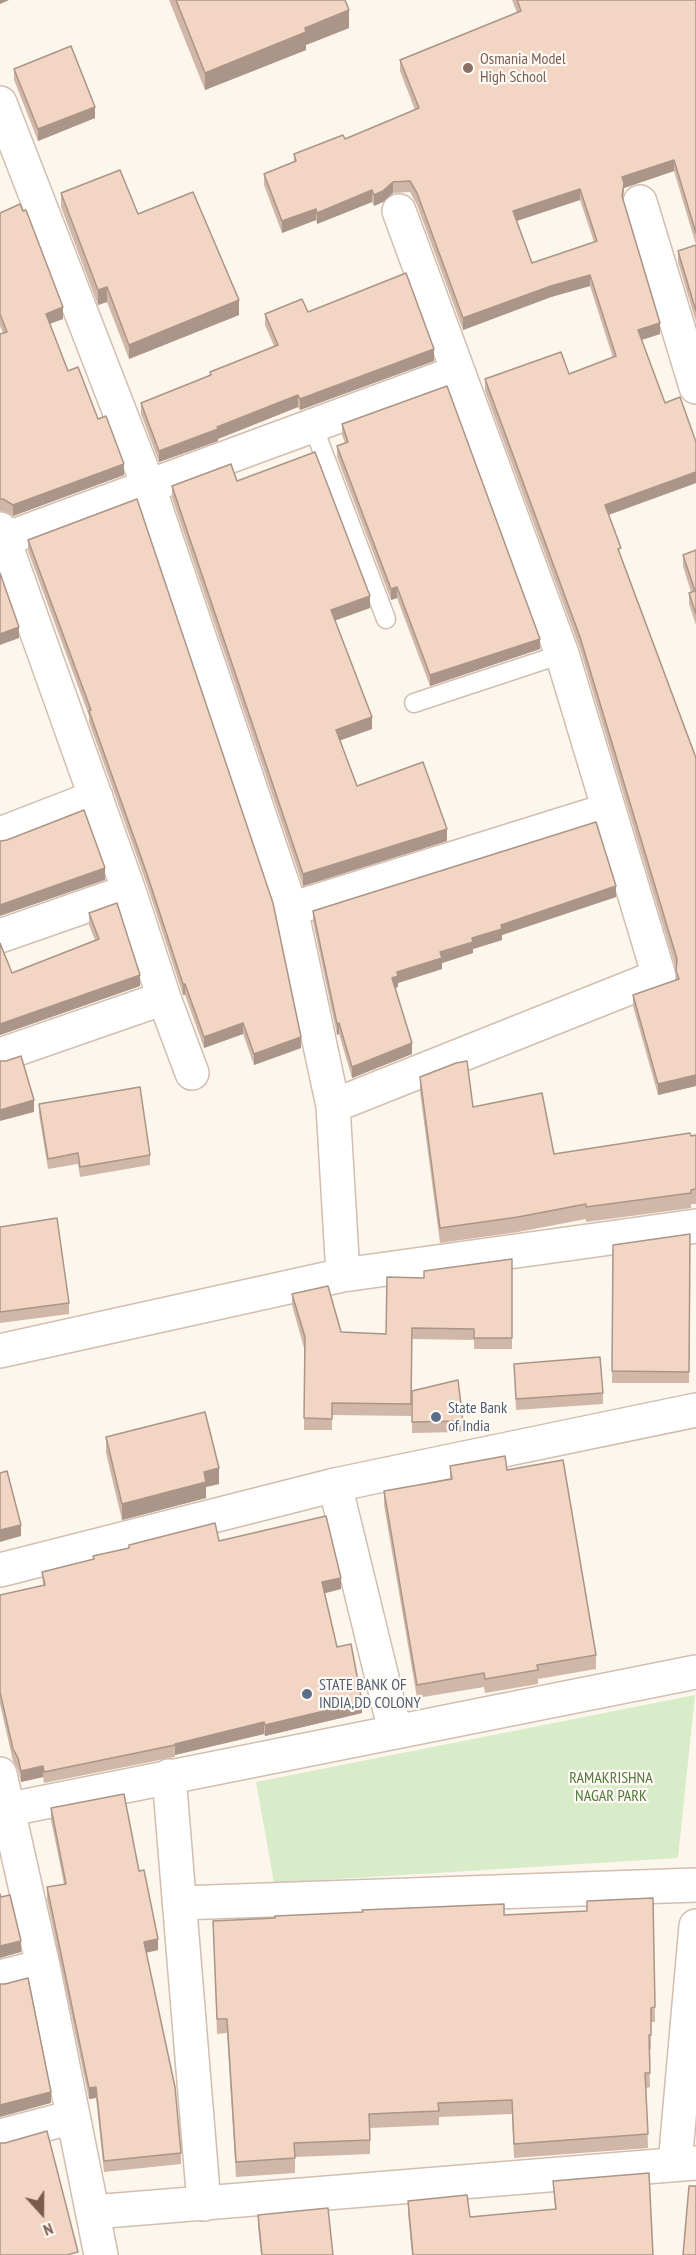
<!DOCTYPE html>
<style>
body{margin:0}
#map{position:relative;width:696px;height:2255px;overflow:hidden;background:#fdf6ec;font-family:"PT Sans Narrow",sans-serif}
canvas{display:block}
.north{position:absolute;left:12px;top:2183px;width:60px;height:60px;-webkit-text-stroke:4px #fffaf3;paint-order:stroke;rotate:159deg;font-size:16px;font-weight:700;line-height:24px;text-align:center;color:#7a5c4d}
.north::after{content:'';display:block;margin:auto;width:21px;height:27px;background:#7a5c4d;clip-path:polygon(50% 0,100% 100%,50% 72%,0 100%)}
</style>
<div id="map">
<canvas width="696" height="2255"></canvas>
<div class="north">N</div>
</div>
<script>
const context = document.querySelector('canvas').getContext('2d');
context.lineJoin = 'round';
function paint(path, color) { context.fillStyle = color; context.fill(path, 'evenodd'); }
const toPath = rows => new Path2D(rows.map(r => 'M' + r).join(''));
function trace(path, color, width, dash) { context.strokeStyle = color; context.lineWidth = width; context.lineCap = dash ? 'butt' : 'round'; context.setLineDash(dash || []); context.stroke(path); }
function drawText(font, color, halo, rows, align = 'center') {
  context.font = font + ' "PT Sans Narrow",sans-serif'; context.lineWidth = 4.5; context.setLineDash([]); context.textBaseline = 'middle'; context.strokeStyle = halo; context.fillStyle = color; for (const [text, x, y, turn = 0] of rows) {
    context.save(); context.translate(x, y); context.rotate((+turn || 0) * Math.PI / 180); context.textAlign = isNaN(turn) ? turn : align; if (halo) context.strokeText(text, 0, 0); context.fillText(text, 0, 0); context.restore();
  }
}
paint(toPath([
 [695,1695,678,1858,274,1883,256,1782]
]), '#d8ecc9');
const service = toPath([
 [313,426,386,619],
 [414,703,562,654]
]);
const minor = toPath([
 [0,103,148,485,291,909,333,1106,343,1275],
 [640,202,696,387],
 [0,529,129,891,164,998,192,1073],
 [0,541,458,372],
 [0,834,96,797],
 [291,909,608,810],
 [0,936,129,891],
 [0,1055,164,998],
 [333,1106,659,976,562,654,399,211],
 [0,1351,343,1275,696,1226],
 [335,1485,395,1731],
 [0,1774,43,1966,101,2255],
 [169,1776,204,2204],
 [0,1811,696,1672],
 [180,1903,696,1885],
 [0,1977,43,1966],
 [0,2136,73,2117],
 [675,2164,696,1926],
 [93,2212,696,2163]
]);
const tertiary = toPath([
 [0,1570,335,1485,696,1410]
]);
trace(service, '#d1beb0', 21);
trace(minor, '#d1beb0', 36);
trace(tertiary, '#d1beb0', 36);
trace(service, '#fff', 18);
trace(minor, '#fff', 33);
trace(tertiary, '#fff', 33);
paint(toPath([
 [169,0,345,0,349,28,306,45,306,50,205,90],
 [512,0,696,0,696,245,674,171,624,188,623,200,660,334,642,340,665,403,696,442,696,483,609,515,621,556,696,758,696,1086,658,1095,633,1006,633,995,676,980,676,969,580,649,485,391,485,379,569,374,613,358,590,286,551,297,463,330,417,205,410,192,393,193,383,202,374,206,372,202,317,224,316,220,282,233,264,185,264,174,294,162,294,154,345,139,415,110,400,71,400,60,517,13],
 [580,200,594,242,532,263,517,221],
 [14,69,95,118,38,141,14,80],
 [61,193,138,214,239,315,129,359,107,302,98,305,61,207],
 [0,213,63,319,50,324,68,371,98,419,124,475,13,516,3,511,0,511,0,334,3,333,0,326],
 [696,245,696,322,678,262,678,251],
 [308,312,434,361,300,410,298,407,218,439,218,441,159,462,141,414,141,403,210,376,210,372,274,346,265,325,265,314],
 [342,424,540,649,430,686,397,598,391,600,337,457,337,446,345,443,342,435],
 [237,481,370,608,335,620,372,729,340,740,357,786,447,841,303,886,172,498,172,486],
 [28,540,301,1048,254,1065,243,1034,204,1048,185,995,183,995,147,885,89,722,89,716,28,551],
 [696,550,696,625,689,604,689,593,691,592,683,566,683,555],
 [616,897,502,935,502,940,473,949,473,953,442,963,442,969,398,983,398,987,395,988,412,1054,352,1078,339,1034,337,1035,313,922,313,911],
 [89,913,140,986,0,1035,0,943,12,973,95,940,89,925],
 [420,1077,473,1107,554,1154,696,1135,696,1204,691,1204,691,1208,586,1222,586,1219,518,1232,440,1243,420,1092],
 [39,1104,150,1155,150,1165,80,1177,78,1164,48,1169,39,1114],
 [0,1227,69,1303,69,1314,0,1323],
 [690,1234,689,1383,612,1383,613,1245],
 [512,1259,512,1349,474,1349,474,1340,412,1339,411,1416,332,1415,332,1430,304,1430,304,1348,292,1305,292,1294,341,1332,386,1334,424,1278],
 [514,1364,603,1393,603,1404,516,1410],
 [412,1391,463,1421,463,1432,412,1433],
 [106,1437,219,1484,206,1487,206,1498,122,1520,106,1453],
 [450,1466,507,1470,596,1655,596,1669,538,1679,538,1684,485,1693,484,1687,417,1698,384,1505,384,1491,450,1480],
 [219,1541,341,1589,324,1593,337,1647,362,1713,265,1736,264,1734,175,1755,175,1757,44,1783,43,1777,21,1782,18,1770,13,1761,0,1704,0,1595,43,1585,42,1572,93,1560,93,1556,129,1549,129,1545],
 [51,1808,139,1871,158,1950,146,1953,181,2153,181,2164,104,2172,96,2098,89,2099,47,1899,47,1887,64,1884,51,1820],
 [653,1898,655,2022,651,2022,651,2049,649,2049,650,2087,646,2088,648,2148,514,2158,512,2114,439,2117,439,2125,370,2128,370,2154,295,2157,295,2173,236,2177,227,2033,217,2034,213,1921,504,1915,587,1911],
 [553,2181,653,2255,412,2255,408,2214,408,2201,470,2217,555,2209],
 [258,2215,333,2255,261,2255,258,2227]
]), '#d1b7a8');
paint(toPath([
 [0,0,9,0,0,4],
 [349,10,349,28,306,45,306,50,205,90,205,73,305,28],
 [95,107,95,118,38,141,38,129],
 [674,160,674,171,624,188,622,207,622,177],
 [393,182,393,193,383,202,374,206,374,195],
 [580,189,580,200,513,222,513,211],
 [372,190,372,202,317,224,317,213],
 [316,209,316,220,282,233,282,221],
 [590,275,590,286,551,297,463,330,463,318,551,286],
 [107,287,107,302,98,305,98,290],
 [239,300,239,315,129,359,129,345],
 [63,307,63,319,46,325,46,314],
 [660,323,660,334,638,341,638,330],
 [434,349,434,361,300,410,300,399],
 [298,395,298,407,218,439,218,441,159,462,159,451],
 [124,464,124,475,13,516,13,505],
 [696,472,696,483,605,516,605,505],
 [397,587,397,598,391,600,391,589],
 [370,596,370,608,331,622,331,610],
 [19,627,19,638,0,645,0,634],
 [540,639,540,649,430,686,430,675],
 [372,717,372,729,336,742,336,730],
 [447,829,447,841,303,886,303,874],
 [105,868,105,880,0,916,0,905],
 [616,886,616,897,502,935,502,940,473,949,473,953,442,963,442,969,398,983,398,987,392,989,392,978,397,972,440,952,501,925],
 [140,975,140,986,0,1035,0,1024],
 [183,984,185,984,185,995,183,995],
 [243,1023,243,1034,204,1048,204,1037],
 [339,1023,339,1034,337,1035,337,1024],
 [301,1037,301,1048,254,1065,254,1054],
 [412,1043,412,1054,352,1078,352,1067],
 [696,1075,696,1086,658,1095,658,1084],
 [34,1100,34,1112,0,1121,0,1110],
 [219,1468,219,1484,206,1487,206,1498,122,1520,122,1504,204,1472],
 [21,1525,21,1536,0,1542,0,1530],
 [341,1578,341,1589,322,1594,322,1582],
 [362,1702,362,1713,265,1736,265,1725],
 [264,1722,264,1734,175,1755,175,1744],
 [43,1766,43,1777,21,1782,21,1771],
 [158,1939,158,1950,144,1953,144,1942],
 [21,1941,21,1952,0,1958,0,1946],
 [96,2087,96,2098,89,2099,89,2088],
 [51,2092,51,2103,0,2117,0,2105]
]), '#aa9588');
const building = toPath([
 [176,0,345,0,349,10,305,28,306,32,205,73,176,0],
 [517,0,696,0,696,233,674,160,622,177,624,183,622,196,660,323,638,330,665,403,680,397,696,442,696,472,605,505,621,548,618,549,696,758,696,1075,658,1084,633,995,679,979,676,971,677,959,580,637,485,379,561,352,569,374,616,356,590,275,551,286,463,318,417,193,410,181,393,182,383,191,374,195,372,190,317,213,316,209,282,221,264,174,296,161,294,154,343,135,345,139,419,108,400,60,521,11,517,0],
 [580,189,597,241,532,263,513,211,580,189],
 [71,46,95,107,38,129,14,69,71,46],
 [120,170,138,214,193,192,239,300,129,345,107,287,98,290,61,193,120,170],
 [20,204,23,211,26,210,63,307,46,314,68,371,78,367,98,419,106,416,124,464,13,505,3,499,0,499,0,334,7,332,0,314,0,213,20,204],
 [696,245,696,311,678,251,696,245],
 [406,273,434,349,300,399,298,395,217,427,218,429,159,451,141,403,211,375,210,372,278,345,265,314,302,299,308,312,406,273],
 [447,386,540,639,430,675,397,587,391,589,337,446,348,442,342,424,447,386],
 [315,452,370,596,331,610,372,717,336,730,357,786,423,762,447,829,303,874,172,486,231,464,237,481,315,452],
 [137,499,273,903,301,1037,254,1054,243,1023,204,1037,185,984,183,984,182,981,147,874,89,711,91,710,28,540,137,499],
 [696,550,696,614,689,593,695,591,683,555,696,550],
 [0,573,19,627,0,634,0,573],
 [84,810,105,868,0,905,0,841,7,840,84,810],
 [596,822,616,886,501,925,502,929,472,938,473,942,440,952,442,958,397,972,398,976,392,978,412,1043,352,1067,339,1023,337,1024,313,911,596,822],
 [117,903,140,975,0,1024,0,943,12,973,99,939,89,913,117,903],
 [21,1056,34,1100,0,1110,0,1061,6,1061,21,1056],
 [467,1061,473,1107,542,1093,554,1154,690,1133,691,1136,696,1135,696,1189,691,1190,691,1193,586,1207,586,1204,518,1217,440,1228,420,1077,456,1063,467,1061],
 [140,1087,150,1155,80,1167,78,1153,48,1159,39,1104,140,1087],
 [57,1218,69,1303,0,1312,0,1227,57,1218],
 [690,1234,689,1372,612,1371,613,1245,690,1234],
 [512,1259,512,1338,474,1338,474,1329,412,1328,411,1404,332,1403,332,1419,304,1418,305,1337,292,1294,328,1286,341,1332,386,1334,387,1277,424,1278,424,1271,512,1259],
 [600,1357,603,1393,516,1399,514,1364,600,1357],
 [458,1380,463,1421,412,1422,412,1391,458,1380],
 [205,1412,219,1468,204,1472,206,1482,122,1504,106,1437,205,1412],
 [505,1456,507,1470,563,1460,596,1655,537,1665,538,1670,485,1679,484,1673,417,1685,384,1491,452,1479,450,1466,505,1456],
 [7,1471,21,1525,0,1530,0,1473,7,1471],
 [326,1516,341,1578,322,1582,337,1647,351,1644,362,1702,265,1725,264,1722,175,1744,175,1745,44,1772,43,1766,21,1771,18,1758,13,1749,0,1692,0,1595,45,1585,42,1572,94,1559,93,1556,129,1548,129,1545,215,1523,219,1541,326,1516],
 [124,1794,139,1871,144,1870,158,1939,144,1942,175,2087,181,2153,104,2161,96,2087,89,2088,47,1887,66,1884,51,1808,124,1794],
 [0,1894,1,1897,10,1895,21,1941,0,1946,0,1894],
 [653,1898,655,2007,651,2008,651,2035,649,2035,650,2073,645,2073,648,2134,514,2144,512,2100,438,2103,439,2111,369,2114,370,2140,294,2143,295,2158,236,2162,227,2019,217,2019,213,1921,275,1918,275,1916,363,1912,362,1910,504,1904,504,1915,587,1911,587,1901,653,1898],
 [28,1978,51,2092,0,2105,0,1984,5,1984,28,1978],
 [47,2131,78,2252,67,2255,0,2255,0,2143,5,2143,47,2131],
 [649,2173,653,2255,413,2255,408,2201,467,2195,470,2217,556,2209,553,2181,649,2173],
 [689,2186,696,2186,696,2255,683,2255,689,2186],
 [328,2208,333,2255,262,2255,258,2215,328,2208]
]);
paint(building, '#f3d5c3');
trace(building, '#aa9588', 1.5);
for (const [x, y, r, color] of [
 [468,68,6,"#8d6e63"],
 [436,1417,6,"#5c6f8a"],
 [307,1694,6,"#5c6f8a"]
]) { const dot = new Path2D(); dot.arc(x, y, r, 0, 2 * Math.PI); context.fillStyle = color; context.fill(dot); trace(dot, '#fffaf3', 2); }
drawText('16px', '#785e54', '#fffaf3', [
 ["Osmania Model",480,59],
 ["High School",480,77]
], 'left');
drawText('16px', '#4e5e75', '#fffaf3', [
 ["State Bank",448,1408],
 ["of India",448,1426],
 ["STATE BANK OF",319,1685],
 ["INDIA,DD COLONY",319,1703]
], 'left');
drawText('16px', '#537a41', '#fffaf3', [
 ["RAMAKRISHNA",611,1778],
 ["NAGAR PARK",611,1796]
]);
</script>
